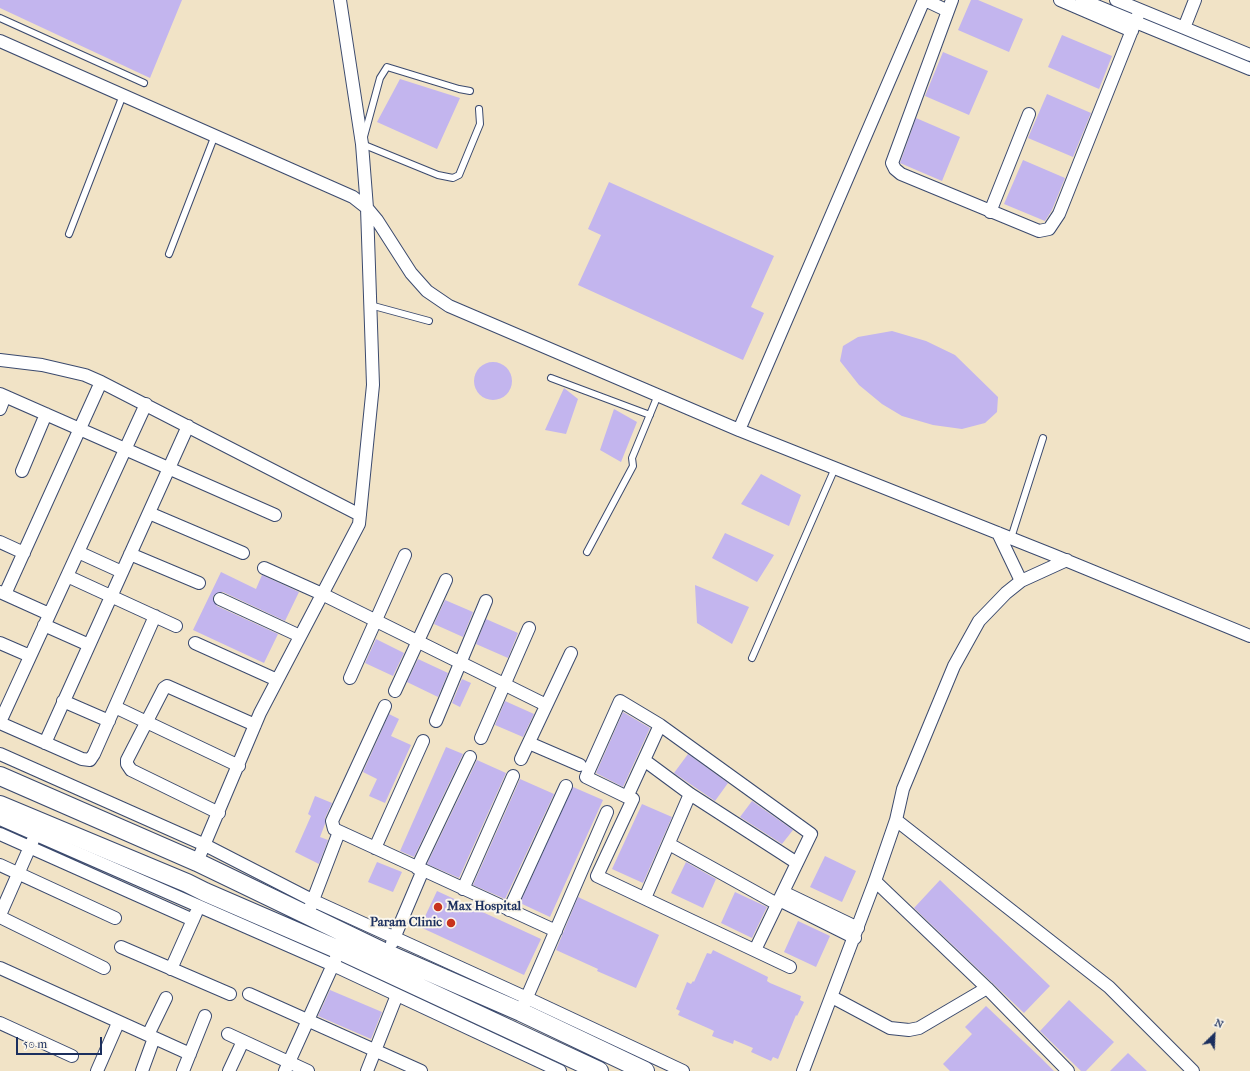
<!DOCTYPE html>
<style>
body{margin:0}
#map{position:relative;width:1250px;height:1071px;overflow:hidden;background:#f1e3c6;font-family:"IM FELL French Canon",serif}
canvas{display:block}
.north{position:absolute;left:1194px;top:1015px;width:40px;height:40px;-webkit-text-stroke:3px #fbf7ec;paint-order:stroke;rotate:24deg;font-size:11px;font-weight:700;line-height:16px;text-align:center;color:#1b2f5e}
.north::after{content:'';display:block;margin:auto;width:14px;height:18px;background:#1b2f5e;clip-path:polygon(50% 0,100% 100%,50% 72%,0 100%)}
.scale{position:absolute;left:16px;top:1037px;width:86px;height:18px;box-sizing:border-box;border:2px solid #1b2f5e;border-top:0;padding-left:5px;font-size:12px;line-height:14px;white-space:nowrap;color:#1b2f5e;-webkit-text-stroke:3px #fbf7ec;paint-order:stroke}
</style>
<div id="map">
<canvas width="1250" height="1071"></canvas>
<div class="north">N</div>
<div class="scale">50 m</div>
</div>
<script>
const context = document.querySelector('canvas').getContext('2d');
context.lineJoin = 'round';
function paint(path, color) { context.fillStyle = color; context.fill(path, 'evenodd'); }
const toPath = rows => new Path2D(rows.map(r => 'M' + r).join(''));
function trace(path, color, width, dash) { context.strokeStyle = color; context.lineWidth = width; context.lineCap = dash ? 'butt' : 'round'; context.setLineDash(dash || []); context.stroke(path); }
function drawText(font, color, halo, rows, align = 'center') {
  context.font = font + ' "IM FELL French Canon",serif'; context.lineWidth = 4; context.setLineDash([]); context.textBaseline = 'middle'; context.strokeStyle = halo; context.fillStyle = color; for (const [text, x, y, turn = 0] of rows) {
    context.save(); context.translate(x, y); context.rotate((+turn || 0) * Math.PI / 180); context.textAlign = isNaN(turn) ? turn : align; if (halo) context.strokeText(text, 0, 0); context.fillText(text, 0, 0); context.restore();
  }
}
paint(toPath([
 [0,0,182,0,150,78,0,8],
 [971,0,978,0,1023,19,1009,52,958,30],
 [1062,35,1112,56,1099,89,1048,67],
 [943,52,988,71,969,115,925,96],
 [400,79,460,98,437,149,377,122],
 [1047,94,1091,113,1073,157,1028,138],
 [916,118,960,137,942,181,900,163],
 [1023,160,1065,178,1052,210,1045,221,1004,204],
 [609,182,774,256,751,307,764,313,743,360,578,285,601,235,588,229],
 [892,331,926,341,955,355,998,397,997,412,985,423,962,429,933,425,902,416,882,404,859,385,840,361,843,346,858,337],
 '474 381a19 19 0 1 1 38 0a19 19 0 1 1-38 0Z',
 [564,388,578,399,566,434,545,430],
 [614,409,637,422,621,462,600,450],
 [761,474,801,495,789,526,741,504],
 [725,533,774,555,757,582,712,558],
 [221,572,256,589,262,575,299,592,285,621,223,592,219,592,213,596,213,600,217,606,278,634,264,663,193,630],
 [695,585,749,607,732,644,697,623],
 [445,600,473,612,463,637,434,624],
 [486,619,518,633,508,658,476,644],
 [376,639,404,653,393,676,365,663],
 [418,659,448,673,438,697,407,682],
 [462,679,471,683,460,707,452,703],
 [505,701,534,714,523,737,495,725],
 [623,712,650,728,623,787,596,773],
 [389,714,399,719,391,736,411,745,385,803,369,796,377,779,363,772],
 [446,747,463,754,414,857,400,851],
 [688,754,728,783,715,801,674,773],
 [477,760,506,773,459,878,427,864],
 [520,779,554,794,505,899,473,885],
 [573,787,603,800,550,917,520,903],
 [315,796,332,803,325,818,325,824,320,837,328,840,319,864,295,852,311,816,308,814],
 [752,801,793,830,782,844,740,817],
 [642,804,672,817,643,883,612,869],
 [825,856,856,871,842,902,810,887],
 [377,862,402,872,393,892,368,882],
 [686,862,716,879,703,908,671,893],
 [940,880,1050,986,1024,1013,914,908],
 [437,891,541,939,524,975,420,927],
 [735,892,767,907,752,938,721,923],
 [578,897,659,935,636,988,597,971,598,969,556,950],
 [798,921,830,936,816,967,784,952],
 [713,950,768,977,767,981,770,983,801,996,800,1000,804,1002,797,1016,796,1015,778,1059,773,1057,771,1061,751,1052,753,1048,734,1040,733,1044,712,1036,714,1031,710,1029,678,1015,680,1011,676,1009,687,982,691,984,693,981,694,982,707,953,711,954],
 [330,990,382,1012,371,1039,318,1016],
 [1069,1000,1114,1042,1086,1071,1081,1071,1040,1031],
 [986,1006,1042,1059,1054,1071,950,1071,943,1064,972,1034,965,1027],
 [1128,1053,1147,1071,1110,1071]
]), '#c3b5ee');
const lane = toPath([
 [0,18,144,83],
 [470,91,459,89,387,67,380,78,362,144,438,175,453,178,459,175,480,124,479,109],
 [69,234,123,95],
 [169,254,215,135],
 [370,305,429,321],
 [551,378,650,415],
 [1011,538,1043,438],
 [587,552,633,466,632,458,658,395],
 [752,658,835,468]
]);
const street = toPath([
 [925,0,948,11],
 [952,0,892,163,895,169,901,174,1039,231,1049,229,1059,214,1140,10],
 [1060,0,1132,31],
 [1082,0,1250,69],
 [1116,0,1250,55],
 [1184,28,1195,0],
 [0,41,353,197,367,208,377,220,411,273,427,291,449,306,739,430,1053,555,1250,636],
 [990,212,1029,114],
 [0,360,42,365,85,375,101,382,360,515],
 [0,394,275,515],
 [0,409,5,396],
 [739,430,924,0],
 [22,471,46,414],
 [149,513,243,553],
 [998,533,1021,581],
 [0,542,24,553],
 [78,552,122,572],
 [130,554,199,583],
 [264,568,322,594,546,705],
 [67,576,176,626],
 [0,592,49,614],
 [5,594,101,382],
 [220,599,300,636],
 [44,625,89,645],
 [0,643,30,656],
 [195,643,277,680],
 [350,678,405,555],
 [395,691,446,580],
 [63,701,109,721],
 [385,706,332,821,334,829,556,931],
 [115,707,239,766],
 [436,721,486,601],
 [0,722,146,404],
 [0,723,82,759,90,760,94,754,155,616],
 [660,725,811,834,755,950],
 [481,738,529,628],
 [45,743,188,426],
 [529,743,580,765],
 [0,754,205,845,312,900,527,998,683,1071],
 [521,759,571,653],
 [644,760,627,797,586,777,620,701,660,725,644,760,690,794,797,863],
 [627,797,633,799,597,876,790,967],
 [219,813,131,770,127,764,127,760,164,688,167,686,255,725],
 [0,819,333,965,560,1071],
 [896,820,1109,987,1193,1071],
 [0,834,193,920],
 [669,844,777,904],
 [375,848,423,741],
 [197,862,260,713,359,524,373,385,367,208,362,144,340,0],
 [0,865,115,918],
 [417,868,470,757],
 [875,881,987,988,1068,1071],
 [463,889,513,776],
 [783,892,858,928],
 [645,898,690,794],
 [779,900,855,938],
 [310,908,339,832],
 [509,910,566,786],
 [0,915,33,840],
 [0,917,104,968],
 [392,943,423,870],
 [121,947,230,994],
 [0,968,190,1054],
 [171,969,196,913],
 [249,994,421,1071],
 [832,997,890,1028,909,1030,919,1028,987,988],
 [524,1004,607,812],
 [0,1023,72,1056],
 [228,1034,308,1071],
 [148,1035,166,998],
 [97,1071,118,1023],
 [142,1071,154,1038],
 [183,1071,205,1016],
 [229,1071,243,1041],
 [285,1071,336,958],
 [367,1071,397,995],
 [803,1071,875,881,896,820,903,789,954,666,979,621,1006,593,1021,581,1067,560]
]);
const secondary = toPath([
 [0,776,197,862,388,954,521,1012,645,1071],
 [0,805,187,883,205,892,339,950,599,1071]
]);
trace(lane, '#3b4a6e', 8);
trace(street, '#3b4a6e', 14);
trace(secondary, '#3b4a6e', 20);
trace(lane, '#fff', 6);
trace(street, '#fff', 12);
trace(secondary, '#fff', 18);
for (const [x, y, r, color] of [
 [438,907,5,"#c8321e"],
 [451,923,5,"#c8321e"]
]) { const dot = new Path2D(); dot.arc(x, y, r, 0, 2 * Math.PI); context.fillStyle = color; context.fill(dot); trace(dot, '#fbf7ec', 1.5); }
drawText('bold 13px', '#1b2f5e', '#fbf7ec', [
 ["Max Hospital",447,907],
 ["Param Clinic",442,923,"right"]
], 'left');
</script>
